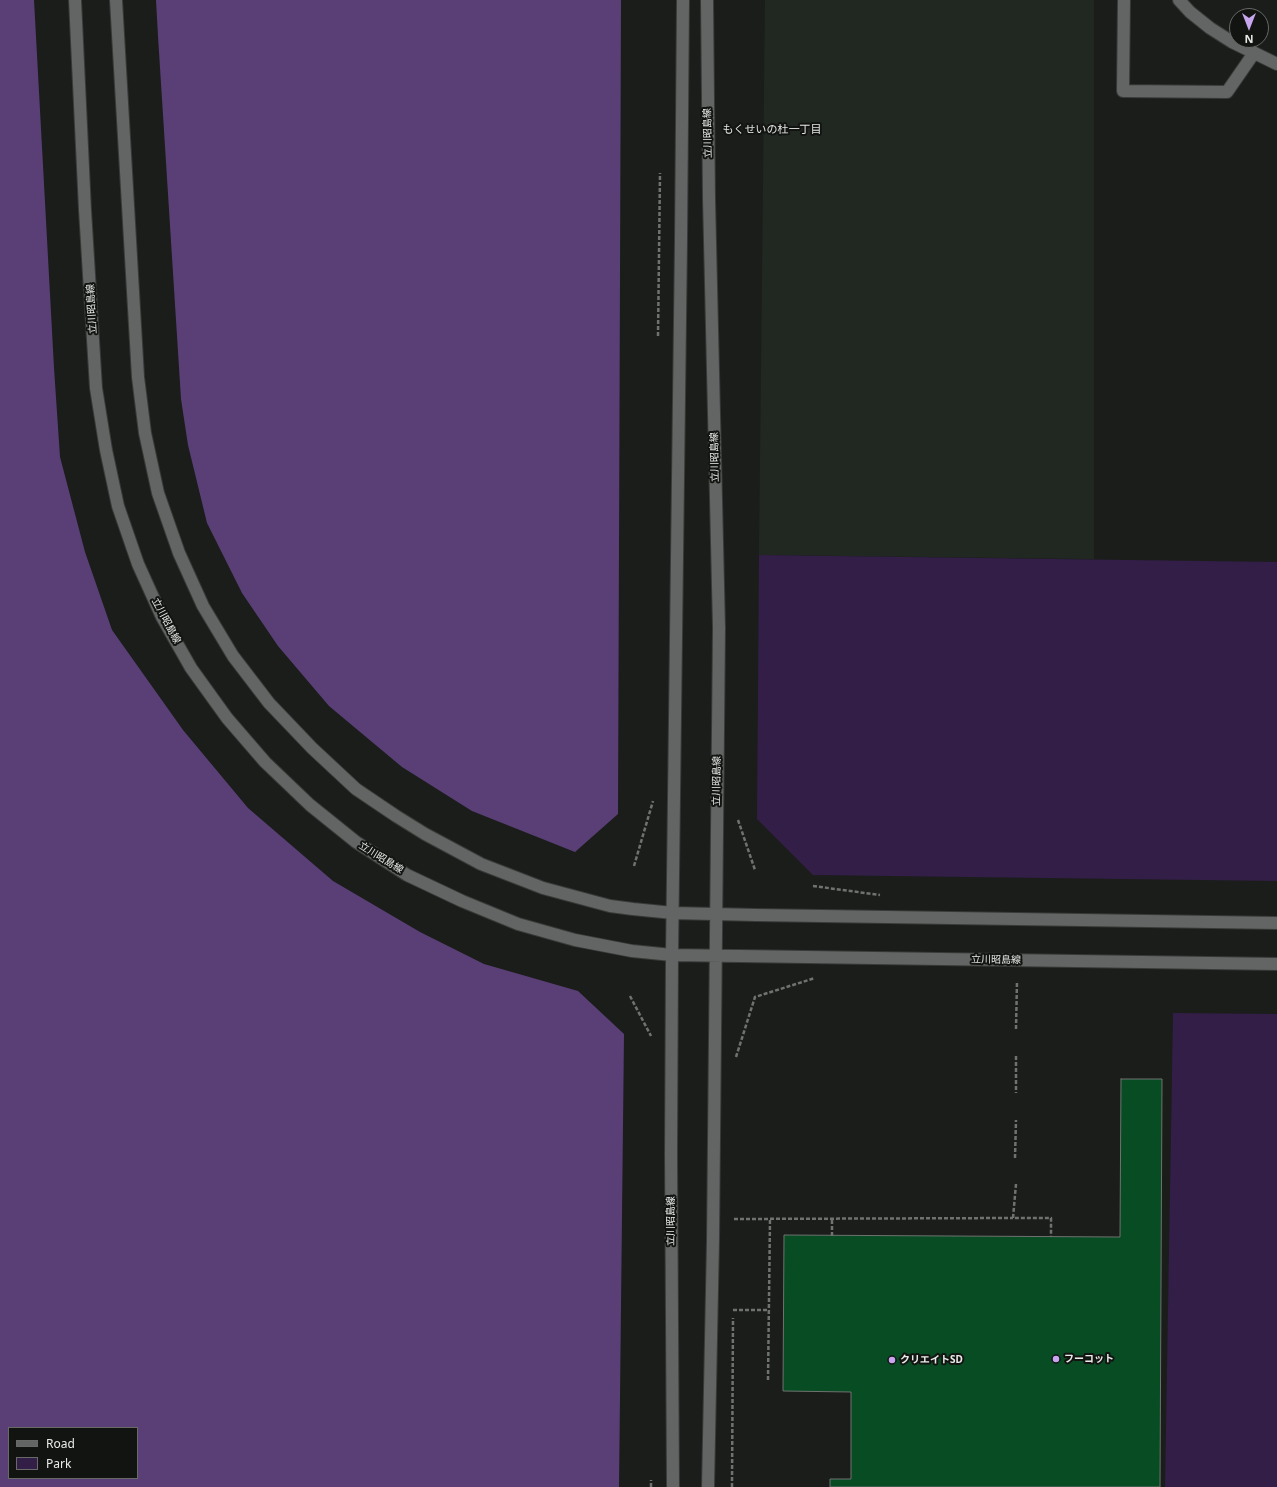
<!DOCTYPE html>
<meta charset="utf-8">
<style>
body{margin:0}
#map{position:relative;width:1277px;height:1487px;overflow:hidden;background:#1b1d1b;font-family:"Noto Sans",sans-serif}
canvas{display:block}
.legend{position:absolute;left:8px;top:1427px;width:130px;height:52px;box-sizing:border-box;background:#121412;border:1px solid #686a68;margin:0;padding:5px 7px;list-style:none;font-size:12px;color:#e9ebe9}
.legend li{display:flex;align-items:center;gap:8px;height:20px}
.legend b{width:20px;border:1px solid #686a68}
.north{position:absolute;left:1229px;top:8px;width:40px;height:40px;box-sizing:border-box;background:#121412;border:1px solid #686a68;border-radius:50%;rotate:180deg;font-size:11px;font-weight:700;line-height:16px;text-align:center;color:#e9ebe9}
.north::after{content:'';display:block;margin:auto;width:14px;height:18px;background:#c7a6ef;clip-path:polygon(50% 0,100% 100%,50% 72%,0 100%)}
</style>
<div id="map">
<canvas width="1277" height="1487"></canvas>
<ul class="legend">
<li><b style="height:5px;background:#626563"></b>Road</li>
<li><b style="height:11px;background:#321e47"></b>Park</li>
</ul>
<div class="north">N</div>
</div>
<script>
const context = document.querySelector('canvas').getContext('2d');
context.lineJoin = 'round';
function paint(path, color) { context.fillStyle = color; context.fill(path, 'evenodd'); }
const toPath = rows => new Path2D(rows.map(r => 'M' + r).join(''));
function trace(path, color, width, dash) { context.strokeStyle = color; context.lineWidth = width; context.lineCap = dash ? 'butt' : 'round'; context.setLineDash(dash || []); context.stroke(path); }
function drawText(font, color, halo, rows, align = 'center') {
  context.font = font + ' "Noto Sans","Noto Sans JP",sans-serif'; context.lineWidth = 4; context.setLineDash([]); context.textBaseline = 'middle'; context.strokeStyle = halo; context.fillStyle = color; for (const [text, x, y, turn = 0] of rows) {
    context.save(); context.translate(x, y); context.rotate((+turn || 0) * Math.PI / 180); context.textAlign = isNaN(turn) ? turn : align; if (halo) context.strokeText(text, 0, 0); context.fillText(text, 0, 0); context.restore();
  }
}
paint(toPath([
 [765,0,1094,0,1094,559,759,555]
]), '#212822');
paint(toPath([
 [759,555,1277,562,1277,881,813,875,757,819],
 [1173,1013,1277,1014,1277,1487,1165,1487]
]), '#321e47');
paint(toPath([
 [0,0,34,0,54,368,60,457,85,552,112,630,183,730,248,808,333,881,420,932,484,964,578,991,624,1034,619,1487,0,1487],
 [9,1428,137,1428,137,1478,9,1478],
 [156,0,621,0,618,814,575,852,472,811,402,767,329,706,278,646,242,593,207,523,188,445,181,399,158,36]
]), '#5a3f77');
const building = toPath([
 [1121,1079,1162,1079,1160,1487,830,1487,830,1479,851,1479,851,1392,783,1391,784,1235,1120,1237,1121,1079]
]);
paint(building, '#084c24');
trace(building, '#6f7270', 1);
const lane = toPath([
 [1124,0,1123,91,1227,92,1254,53]
]);
const secondary = toPath([
 [75,0,85,210,96,388,106,450,118,506,138,564,162,617,191,668,227,718,265,762,310,805,356,842,407,875,462,901,518,924,575,940,632,951,672,955,1277,964],
 [116,0,138,377,145,433,158,493,179,553,203,606,233,656,269,703,312,748,356,789,396,816,425,834,481,864,543,888,610,906,633,909,673,913,756,915,1277,923],
 [707,0,709,199,719,628,713,1240,708,1487],
 [1179,0,1190,12,1210,28,1232,42,1277,64],
 [673,1487,671,1154,672,955,681,240,683,0]
]);
trace(lane, '#383a38', 14);
trace(secondary, '#383a38', 14);
trace(toPath([
 [658,336,660,173],
 [738,820,755,870],
 [634,866,653,801],
 [813,886,880,895],
 [630,996,651,1036],
 [1016,1029,1017,981],
 [1016,1056,1016,1093],
 [736,1057,755,997,815,978],
 [1015,1158,1016,1120],
 [1016,1184,1013,1218,1051,1218,1051,1237],
 [734,1219,1013,1218],
 [832,1236,832,1219],
 [733,1310,769,1310],
 [768,1380,770,1219],
 [651,1487,651,1480],
 [732,1487,733,1318]
]), '#707270', 2.5, [4, 2]);
trace(lane, '#626563', 12);
trace(secondary, '#626563', 12);
for (const [x, y, r, color] of [
 [1056,1359,4,"#c7a6ef"],
 [892,1360,4,"#c7a6ef"]
]) { const dot = new Path2D(); dot.arc(x, y, r, 0, 2 * Math.PI); context.fillStyle = color; context.fill(dot); trace(dot, '#121412', 1.5); }
drawText('10px', '#e9ebe9', '#121412', [
 ["立川昭島線",708,133,-91],
 ["立川昭島線",92,309,-93],
 ["立川昭島線",715,457,-91],
 ["立川昭島線",166,621,62],
 ["立川昭島線",717,781,-89],
 ["立川昭島線",381,858,32],
 ["立川昭島線",996,960,1],
 ["立川昭島線",671,1221,-90]
]);
drawText('bold 10px', '#e9ebe9', '#121412', [
 ["フーコット",1064,1359],
 ["クリエイトSD",900,1360]
], 'left');
drawText('11px', '#e2e5e2', '#121412', [
 ["もくせいの杜一丁目",772,130]
]);
</script>
